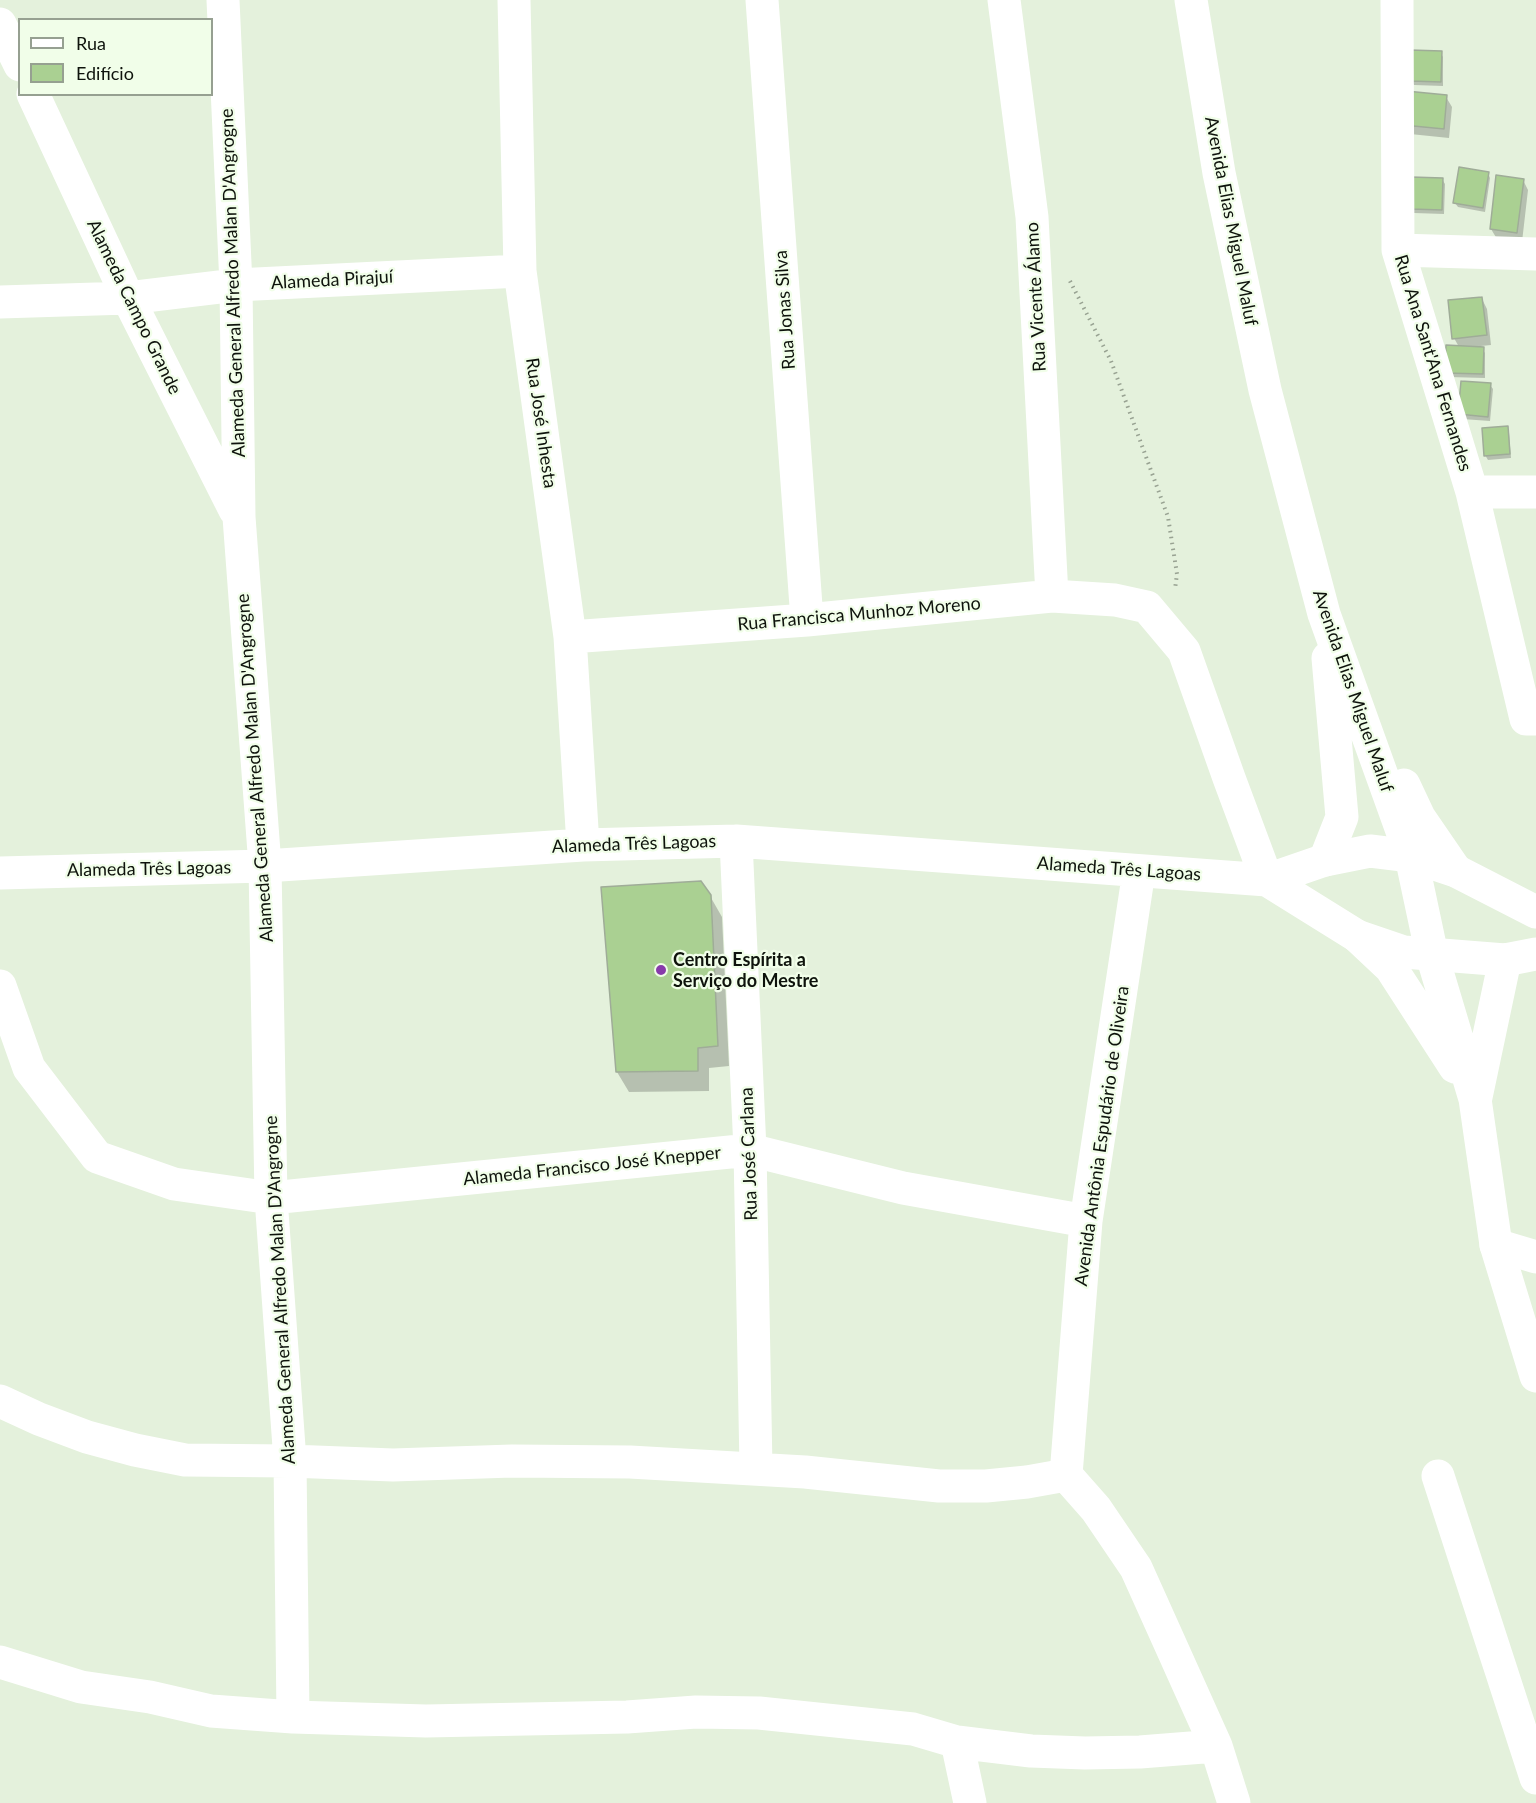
<!DOCTYPE html>
<meta charset="utf-8">
<style>
body{margin:0}
#map{position:relative;width:1536px;height:1803px;overflow:hidden;background:#e4f1dc;font-family:Lato,sans-serif}
canvas{display:block}
.legend{position:absolute;left:18px;top:18px;width:195px;height:78px;box-sizing:border-box;background:#f1fee9;border:2px solid #96a091;margin:0;padding:8px 10px;list-style:none;font-size:18px;color:#0e130c}
.legend li{display:flex;align-items:center;gap:12px;height:30px}
.legend b{width:30px;border:2px solid #96a091}
</style>
<div id="map">
<canvas width="1536" height="1803"></canvas>
<ul class="legend">
<li><b style="height:8px;background:#fff"></b>Rua</li>
<li><b style="height:16px;background:#aad092"></b>Edifício</li>
</ul>
</div>
<script>
const context = document.querySelector('canvas').getContext('2d');
context.lineJoin = 'round';
function paint(path, color) { context.fillStyle = color; context.fill(path, 'evenodd'); }
const toPath = rows => new Path2D(rows.map(r => 'M' + r).join(''));
function trace(path, color, width, dash) { context.strokeStyle = color; context.lineWidth = width; context.lineCap = dash ? 'butt' : 'round'; context.setLineDash(dash || []); context.stroke(path); }
function drawText(font, color, halo, rows, align = 'center') {
  context.font = font + ' Lato,sans-serif'; context.lineWidth = 4.5; context.setLineDash([]); context.textBaseline = 'middle'; context.strokeStyle = halo; context.fillStyle = color; for (const [text, x, y, turn = 0] of rows) {
    context.save(); context.translate(x, y); context.rotate((+turn || 0) * Math.PI / 180); context.textAlign = isNaN(turn) ? turn : align; if (halo) context.strokeText(text, 0, 0); context.fillText(text, 0, 0); context.restore();
  }
}
paint(toPath([
 [1441,53,1443,57,1443,86,1414,85,1411,81],
 [1446,97,1452,107,1449,138,1410,134,1404,124],
 [1488,173,1490,178,1485,212,1458,207,1455,203],
 [1442,179,1445,184,1444,214,1414,213,1412,209],
 [1523,180,1528,190,1522,242,1497,239,1491,229],
 [1482,299,1487,309,1491,345,1481,346,1485,353,1485,378,1449,377,1459,347,1454,338],
 [1490,385,1493,389,1490,421,1462,419],
 [1507,428,1509,432,1511,458,1488,460,1485,455],
 [710,896,722,917,729,1066,709,1068,709,1091,629,1092,617,1072]
]), '#0003');
const building = toPath([
 [1410,50,1442,51,1441,82,1410,81,1410,50],
 [1406,91,1447,95,1444,129,1403,125,1406,91],
 [1459,167,1489,172,1483,208,1453,203,1459,167],
 [1496,175,1524,179,1517,233,1490,229,1496,175],
 [1411,177,1443,178,1442,210,1410,209,1411,177],
 [1482,297,1487,335,1452,339,1448,300,1482,297],
 [1446,345,1484,347,1483,374,1445,373,1446,345],
 [1461,381,1491,383,1488,417,1458,414,1461,381],
 [1508,426,1510,454,1484,456,1482,428,1508,426],
 [701,881,711,895,718,1046,698,1048,698,1071,616,1072,601,887,701,881]
]);
paint(building, '#aad092');
trace(building, '#9fac98', 1.5);
trace(toPath([
 [1070,281,1111,361,1168,517,1177,574,1175,589]
]), '#98a292', 4, [1.5, 4.5]);
trace(toPath([
 [223,0,236,285,239,517,265,866,271,1198,290,1461,293,1717],
 [514,0,520,271,570,637,583,845],
 [762,0,807,620],
 [1004,0,1032,217,1052,596],
 [1397,0,1398,250,1472,492,1526,719,1536,719],
 [0,24,20,65],
 [33,94,128,298,235,510],
 [1398,250,1536,254],
 [0,302,128,298,236,285,520,271],
 [1472,492,1536,492],
 [570,637,807,620,1052,596,1115,600,1147,607,1184,651,1229,778,1267,880],
 [736,841,750,1150,756,1468],
 [0,873,265,866,583,845,736,841,1267,880,1325,860,1370,851,1411,856,1456,871,1536,912],
 [1267,880,1357,936,1404,952,1505,960,1536,954],
 [0,986,29,1068,97,1157,174,1184,271,1198,750,1150,903,1188,1086,1221],
 [1496,1245,1536,1257],
 [0,1401,39,1419,87,1437,135,1450,185,1460,290,1461,393,1465,512,1461,630,1462,805,1472,939,1486,986,1486,1027,1482,1066,1475],
 [1066,1475,1086,1221,1139,871],
 [1066,1475,1096,1509,1136,1568,1216,1746,1234,1803],
 [1438,1476,1536,1778],
 [0,1662,81,1687,150,1697,211,1711,293,1717,426,1721,627,1717,696,1712,759,1713,913,1729,957,1742,1031,1751,1085,1753,1140,1752,1216,1746],
 [957,1742,970,1803]
]), '#fff', 33);
trace(toPath([
 [1191,0,1219,173,1265,390,1324,614,1411,856,1432,955,1475,1099,1496,1245,1536,1376],
 [1404,785,1419,817,1456,871],
 [1325,860,1342,817,1328,658],
 [1357,936,1391,968,1455,1067],
 [1476,1097,1505,960]
]), '#fff', 33);
for (const [x, y, r, color] of [
 [661,970,6,"#883aab"]
]) { const dot = new Path2D(); dot.arc(x, y, r, 0, 2 * Math.PI); context.fillStyle = color; context.fill(dot); trace(dot, '#f1fee9', 2); }
drawText('18px', '#0e130c', '#f1fee9', [
 ["Avenida Elias Miguel Maluf",1231,221,79],
 ["Alameda Pirajuí",332,280,-3],
 ["Alameda General Alfredo Malan D'Angrogne",233,283,-92],
 ["Rua Vicente Álamo",1036,297,-93],
 ["Alameda Campo Grande",134,307,64],
 ["Rua Jonas Silva",785,310,-94],
 ["Rua Ana Sant'Ana Fernandes",1433,363,73],
 ["Rua José Inhesta",541,423,82],
 ["Rua Francisca Munhoz Moreno",859,614,-5],
 ["Avenida Elias Miguel Maluf",1353,691,71],
 ["Alameda General Alfredo Malan D'Angrogne",255,768,-94],
 ["Alameda Três Lagoas",634,844,-2],
 ["Alameda Três Lagoas",149,869,-1],
 ["Alameda Três Lagoas",1119,869,4],
 ["Avenida Antônia Espudário de Oliveira",1102,1136,-82],
 ["Rua José Carlana",749,1154,-92],
 ["Alameda Francisco José Knepper",592,1166,-6],
 ["Alameda General Alfredo Malan D'Angrogne",280,1290,-93]
]);
drawText('bold 18px', '#0e130c', '#f1fee9', [
 ["Centro Espírita a",673,960],
 ["Serviço do Mestre",673,981]
], 'left');
</script>
